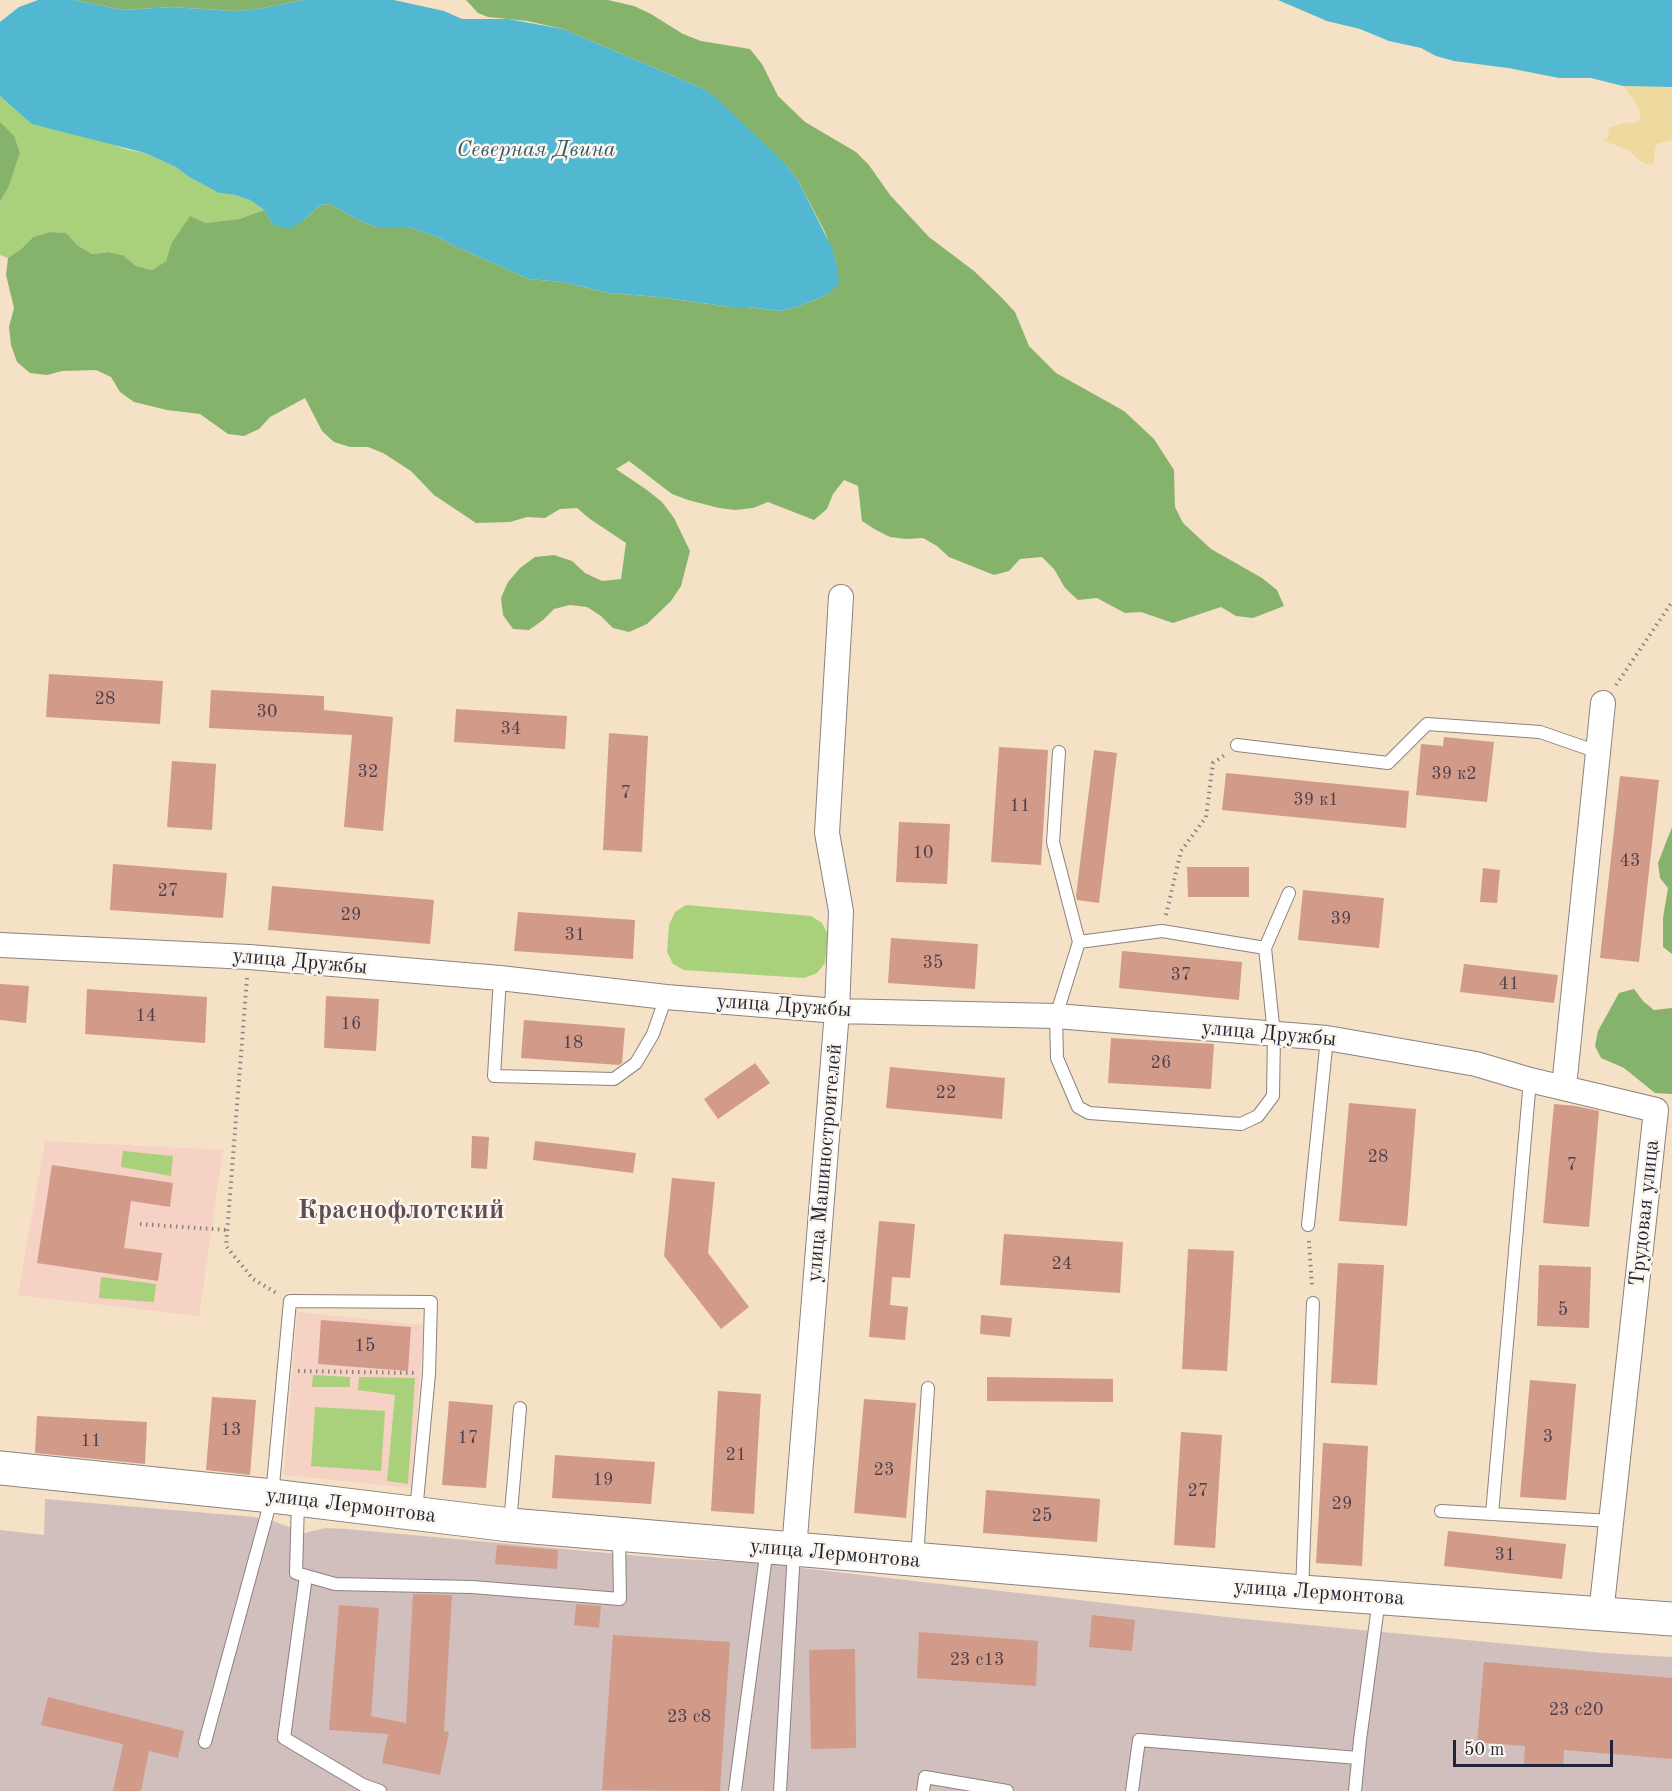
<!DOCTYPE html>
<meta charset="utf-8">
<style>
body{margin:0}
#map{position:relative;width:1672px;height:1791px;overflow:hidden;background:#f5e1c5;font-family:"Old Standard TT",serif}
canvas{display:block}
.scale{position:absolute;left:1453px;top:1740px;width:160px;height:27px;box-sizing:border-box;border:3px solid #22223b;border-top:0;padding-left:8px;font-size:18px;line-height:21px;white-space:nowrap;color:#22223b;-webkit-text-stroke:4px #fbf7ec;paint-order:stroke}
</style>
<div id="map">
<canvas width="1672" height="1791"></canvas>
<div class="scale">50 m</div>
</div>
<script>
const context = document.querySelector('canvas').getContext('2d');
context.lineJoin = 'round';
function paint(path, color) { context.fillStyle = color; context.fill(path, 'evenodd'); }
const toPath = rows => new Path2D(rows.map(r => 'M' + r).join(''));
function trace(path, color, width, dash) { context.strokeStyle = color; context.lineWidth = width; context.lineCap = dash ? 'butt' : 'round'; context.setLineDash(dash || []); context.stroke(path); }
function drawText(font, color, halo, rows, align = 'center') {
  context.font = font + ' "Old Standard TT",serif'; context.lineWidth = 5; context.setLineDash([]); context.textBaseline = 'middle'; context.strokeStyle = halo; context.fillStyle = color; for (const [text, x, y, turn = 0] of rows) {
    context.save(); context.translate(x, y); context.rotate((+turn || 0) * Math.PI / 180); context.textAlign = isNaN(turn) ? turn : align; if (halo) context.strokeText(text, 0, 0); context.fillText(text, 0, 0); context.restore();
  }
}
paint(toPath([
 [45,1141,223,1150,199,1316,18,1295],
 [297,1312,424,1325,411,1488,284,1475]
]), '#f6d2c4');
paint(toPath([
 [45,1499,254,1517,273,1521,305,1533,326,1528,346,1529,662,1558,782,1564,793,1567,1235,1618,1603,1653,1672,1657,1672,1791,0,1791,0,1530,44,1535]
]), '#d1bfbe');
paint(toPath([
 [0,96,7,102,96,139,128,150,145,153,176,167,189,177,219,193,235,195,250,200,264,210,239,219,205,223,171,244,166,261,152,270,136,266,123,255,108,252,92,254,77,245,65,233,50,232,33,237,21,249,8,258,0,255,0,202,9,186,20,153,0,122],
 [686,905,811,916,822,923,828,935,825,963,817,973,804,978,684,970,673,964,667,952,669,925,675,912],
 [123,1151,173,1156,171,1176,121,1167],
 [101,1277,156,1284,154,1302,99,1298],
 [313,1375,350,1377,350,1387,312,1387],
 [359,1377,415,1378,408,1484,387,1481,395,1395,358,1390],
 [315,1407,385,1411,381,1471,311,1466]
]), '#a9d17b');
paint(toPath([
 [75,0,304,0,253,10,233,11,172,7,122,10],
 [466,0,608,0,634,6,651,14,683,34,701,41,750,49,762,64,778,96,805,122,856,152,869,165,890,195,929,237,974,271,1001,297,1015,312,1029,346,1056,373,1124,411,1154,439,1174,470,1175,507,1183,523,1211,549,1262,578,1277,590,1284,606,1253,618,1236,616,1221,607,1173,623,1141,612,1125,613,1097,598,1078,600,1065,588,1054,569,1042,557,1020,559,1009,571,994,575,949,557,937,546,923,538,906,539,890,537,876,530,862,521,858,486,844,480,833,494,827,509,814,520,768,502,753,508,735,510,719,508,688,500,672,494,629,461,616,469,647,490,662,502,674,518,690,551,681,586,671,601,647,624,629,632,613,628,601,616,587,607,570,605,554,609,543,620,529,630,513,629,503,615,501,598,508,582,520,568,535,557,554,555,572,561,585,573,602,581,621,579,626,543,590,519,577,508,560,509,545,518,527,517,510,522,476,523,434,495,411,471,383,453,368,447,350,447,334,442,322,431,305,398,270,417,259,429,244,436,228,434,200,414,167,410,134,402,120,392,111,377,96,370,62,371,47,375,30,373,17,362,11,345,9,327,14,308,6,275,8,258,21,249,33,237,50,232,66,233,77,245,92,254,108,252,123,255,136,266,152,270,166,261,171,244,190,216,205,223,239,219,264,210,273,225,303,221,320,205,330,204,360,221,376,227,408,227,440,238,454,246,529,279,562,282,609,293,659,297,731,307,747,307,780,311,797,307,827,295,837,265,825,232,799,182,788,167,704,89,563,29,527,21,488,17,478,13],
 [0,122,14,136,20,153,9,186,0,202],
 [1672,827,1672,954,1663,947,1663,918,1668,888,1660,878,1658,863],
 [1634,989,1643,1001,1654,1010,1672,1008,1672,1094,1655,1093,1624,1068,1601,1058,1595,1046,1598,1031,1619,993]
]), '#86b36b');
paint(toPath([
 [1623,86,1672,87,1672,140,1657,144,1655,148,1654,164,1649,165,1640,161,1628,150,1602,140,1608,138,1609,128,1620,124,1638,122,1641,118,1638,106]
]), '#eeda9e');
paint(toPath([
 [38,0,75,0,122,10,172,7,232,11,253,10,304,0,394,0,444,11,462,19,508,19,563,29,704,89,721,102,788,167,799,182,832,248,837,265,839,283,827,295,797,307,780,311,747,307,731,307,659,297,609,293,562,282,529,279,454,246,440,238,408,227,376,227,360,221,330,204,320,205,303,221,289,229,273,225,264,210,250,200,235,195,219,193,189,177,176,167,145,153,32,124,0,96,0,22,19,7],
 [1278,0,1672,0,1672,87,1623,86,1591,78,1559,78,1508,68,1454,61,1436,56,1421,48,1389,41,1360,29,1327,21]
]), '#52b8d1');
paint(toPath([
 [49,674,163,681,160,724,46,717],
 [211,690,324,696,324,710,393,717,383,831,344,827,352,735,209,728],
 [456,709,567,716,565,749,454,742],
 [609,733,648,736,642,852,603,850],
 [1444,737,1494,742,1487,802,1416,795,1421,744,1443,746],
 [999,747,1048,750,1041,865,991,862],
 [1094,750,1117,753,1099,903,1077,900,1076,896],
 [172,761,216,764,212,830,167,827],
 [1226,773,1409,791,1406,828,1222,810],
 [1620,776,1659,780,1639,962,1600,958],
 [899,822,950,824,947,884,896,882],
 [113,864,227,873,223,918,110,910],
 [1187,867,1249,867,1249,897,1188,897],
 [1483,868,1500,870,1497,903,1480,902],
 [272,886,434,900,430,944,268,930],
 [1303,890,1384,898,1379,948,1298,940],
 [518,912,635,920,633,959,514,951],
 [891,938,978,944,975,989,888,983],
 [1122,951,1242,962,1239,1000,1119,988],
 [1464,964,1558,975,1554,1003,1460,992],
 [0,984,29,986,26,1023,0,1020],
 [87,989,207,997,205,1043,85,1034],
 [326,996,379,999,376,1051,324,1048],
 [524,1020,625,1028,622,1063,619,1065,521,1058],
 [1111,1038,1214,1044,1211,1089,1108,1083],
 [755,1063,770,1083,718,1119,704,1099],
 [890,1067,1005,1078,1002,1119,886,1108],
 [1349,1103,1416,1109,1407,1226,1339,1221],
 [1554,1104,1576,1106,1599,1111,1589,1227,1543,1223],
 [472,1136,489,1137,487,1169,471,1168],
 [535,1141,636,1153,633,1173,533,1160],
 [52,1165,173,1183,170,1207,131,1201,124,1248,162,1253,158,1281,37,1263],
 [672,1178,715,1182,708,1253,749,1307,721,1329,664,1256],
 [879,1221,915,1224,910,1278,892,1277,890,1305,908,1307,905,1340,869,1337],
 [1004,1234,1123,1242,1120,1293,1000,1285],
 [1188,1249,1234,1251,1227,1371,1182,1369],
 [1338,1263,1384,1265,1377,1385,1331,1383],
 [1539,1265,1591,1267,1589,1328,1537,1326],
 [981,1315,1012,1318,1010,1337,980,1334],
 [321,1320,411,1327,408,1371,318,1364],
 [987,1377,1113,1379,1113,1402,987,1401],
 [1530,1380,1576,1384,1566,1500,1520,1497],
 [718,1391,761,1394,754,1514,711,1511],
 [212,1397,256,1400,250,1475,206,1470],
 [864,1399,916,1403,906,1518,854,1513],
 [449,1401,493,1405,486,1488,442,1485],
 [37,1416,147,1422,145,1464,35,1453],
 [1181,1432,1222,1435,1215,1548,1174,1545],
 [1323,1443,1368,1446,1362,1566,1316,1563],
 [555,1455,655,1462,651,1504,552,1498],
 [986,1490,1100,1499,1097,1542,983,1533],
 [1448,1531,1566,1544,1562,1579,1444,1566],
 [497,1545,558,1550,557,1569,495,1564],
 [413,1594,452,1595,444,1731,449,1732,440,1775,382,1763,388,1734,329,1730,339,1605,379,1608,371,1716,406,1723],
 [576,1604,601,1606,599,1628,574,1625],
 [1092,1615,1135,1620,1132,1651,1089,1647],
 [919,1632,1038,1641,1036,1686,917,1678],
 [613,1635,730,1642,720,1791,602,1790],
 [855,1649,856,1748,811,1749,809,1650],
 [1484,1662,1672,1678,1672,1759,1564,1750,1563,1767,1524,1764,1525,1746,1477,1742],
 [48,1697,184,1731,178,1758,149,1751,141,1791,113,1791,123,1744,41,1725]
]), '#d29a89');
const lane = toPath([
 [1237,745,1388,763,1427,724,1540,732,1598,752],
 [1059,752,1053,842,1079,942,1056,1016,1057,1058,1078,1107,1089,1113,1241,1124,1258,1116,1273,1096,1274,1034,1265,948,1162,931,1079,942],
 [1265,948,1289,893],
 [500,978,494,1076,614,1079,636,1063,653,1034,666,997],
 [1308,1225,1327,1038],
 [298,1501,296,1573,335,1584,472,1587,620,1599,619,1536],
 [1441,1511,1611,1521],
 [1492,1514,1530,1080],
 [510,1524,520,1408],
 [917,1559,928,1388],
 [306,1576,284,1738,363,1785,380,1791],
 [1302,1591,1313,1303],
 [205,1742,272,1496,290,1301,431,1302,429,1374,416,1512],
 [735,1791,767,1548],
 [780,1791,794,1552],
 [923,1791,925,1777,1007,1791],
 [1132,1791,1139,1740,1358,1758],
 [1355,1791,1360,1740,1379,1599]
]);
const street = toPath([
 [0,945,249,957,500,978,666,997,837,1011,1056,1016,1327,1038,1476,1064,1530,1080,1656,1110,1601,1614],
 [1564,1087,1603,703],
 [794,1550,837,1011,841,911,827,833,841,597]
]);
const secondary = toPath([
 [0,1468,272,1496,510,1525,1302,1592,1672,1619]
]);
trace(lane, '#8c8280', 14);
trace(street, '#8c8280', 26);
trace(secondary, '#8c8280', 35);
trace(toPath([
 [1616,685,1672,602],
 [1166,915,1181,851,1206,817,1213,763,1226,754],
 [247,978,226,1246,253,1279,278,1294],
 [140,1224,227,1230],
 [1309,1241,1312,1287],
 [298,1371,414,1373]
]), '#8c8280', 4, [1.5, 4.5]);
trace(lane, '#fff', 12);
trace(street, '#fff', 24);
trace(secondary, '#fff', 33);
drawText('18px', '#4e404e', null, [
 ["28",105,699],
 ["30",267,712],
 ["34",511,729],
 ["32",368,772],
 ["39 к2",1454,774],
 ["7",626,793],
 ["39 к1",1316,800],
 ["11",1020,806],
 ["10",923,853],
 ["43",1630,861],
 ["27",168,891],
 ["29",351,915],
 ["39",1341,919],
 ["31",575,935],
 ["35",933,963],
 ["37",1181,975],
 ["41",1509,984],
 ["14",146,1016],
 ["16",351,1024],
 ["18",573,1043],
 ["26",1161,1063],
 ["22",946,1093],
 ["28",1378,1157],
 ["7",1572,1165],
 ["24",1062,1264],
 ["5",1563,1310],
 ["15",365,1346],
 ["13",231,1430],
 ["3",1548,1437],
 ["17",468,1438],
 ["11",91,1441],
 ["21",736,1455],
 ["23",884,1470],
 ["19",603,1480],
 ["27",1198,1491],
 ["29",1342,1504],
 ["25",1042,1516],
 ["31",1505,1555],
 ["23 с13",977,1660],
 ["23 с20",1576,1710],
 ["23 с8",689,1717]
]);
drawText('21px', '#22223b', '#fbf7ec', [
 ["улица Дружбы",300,962,5],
 ["улица Дружбы",784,1006,4],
 ["улица Дружбы",1269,1034,5],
 ["улица Машиностроителей",825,1163,-85],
 ["Трудовая улица",1645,1213,-84],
 ["улица Лермонтова",351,1506,7],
 ["улица Лермонтова",835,1554,5],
 ["улица Лермонтова",1319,1593,4]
]);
drawText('italic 22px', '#335670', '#fbf7ec', [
 ["Северная Двина",536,150]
]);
drawText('bold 27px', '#604c56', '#fbf7ec', [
 ["Краснофлотский",401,1211]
]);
</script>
